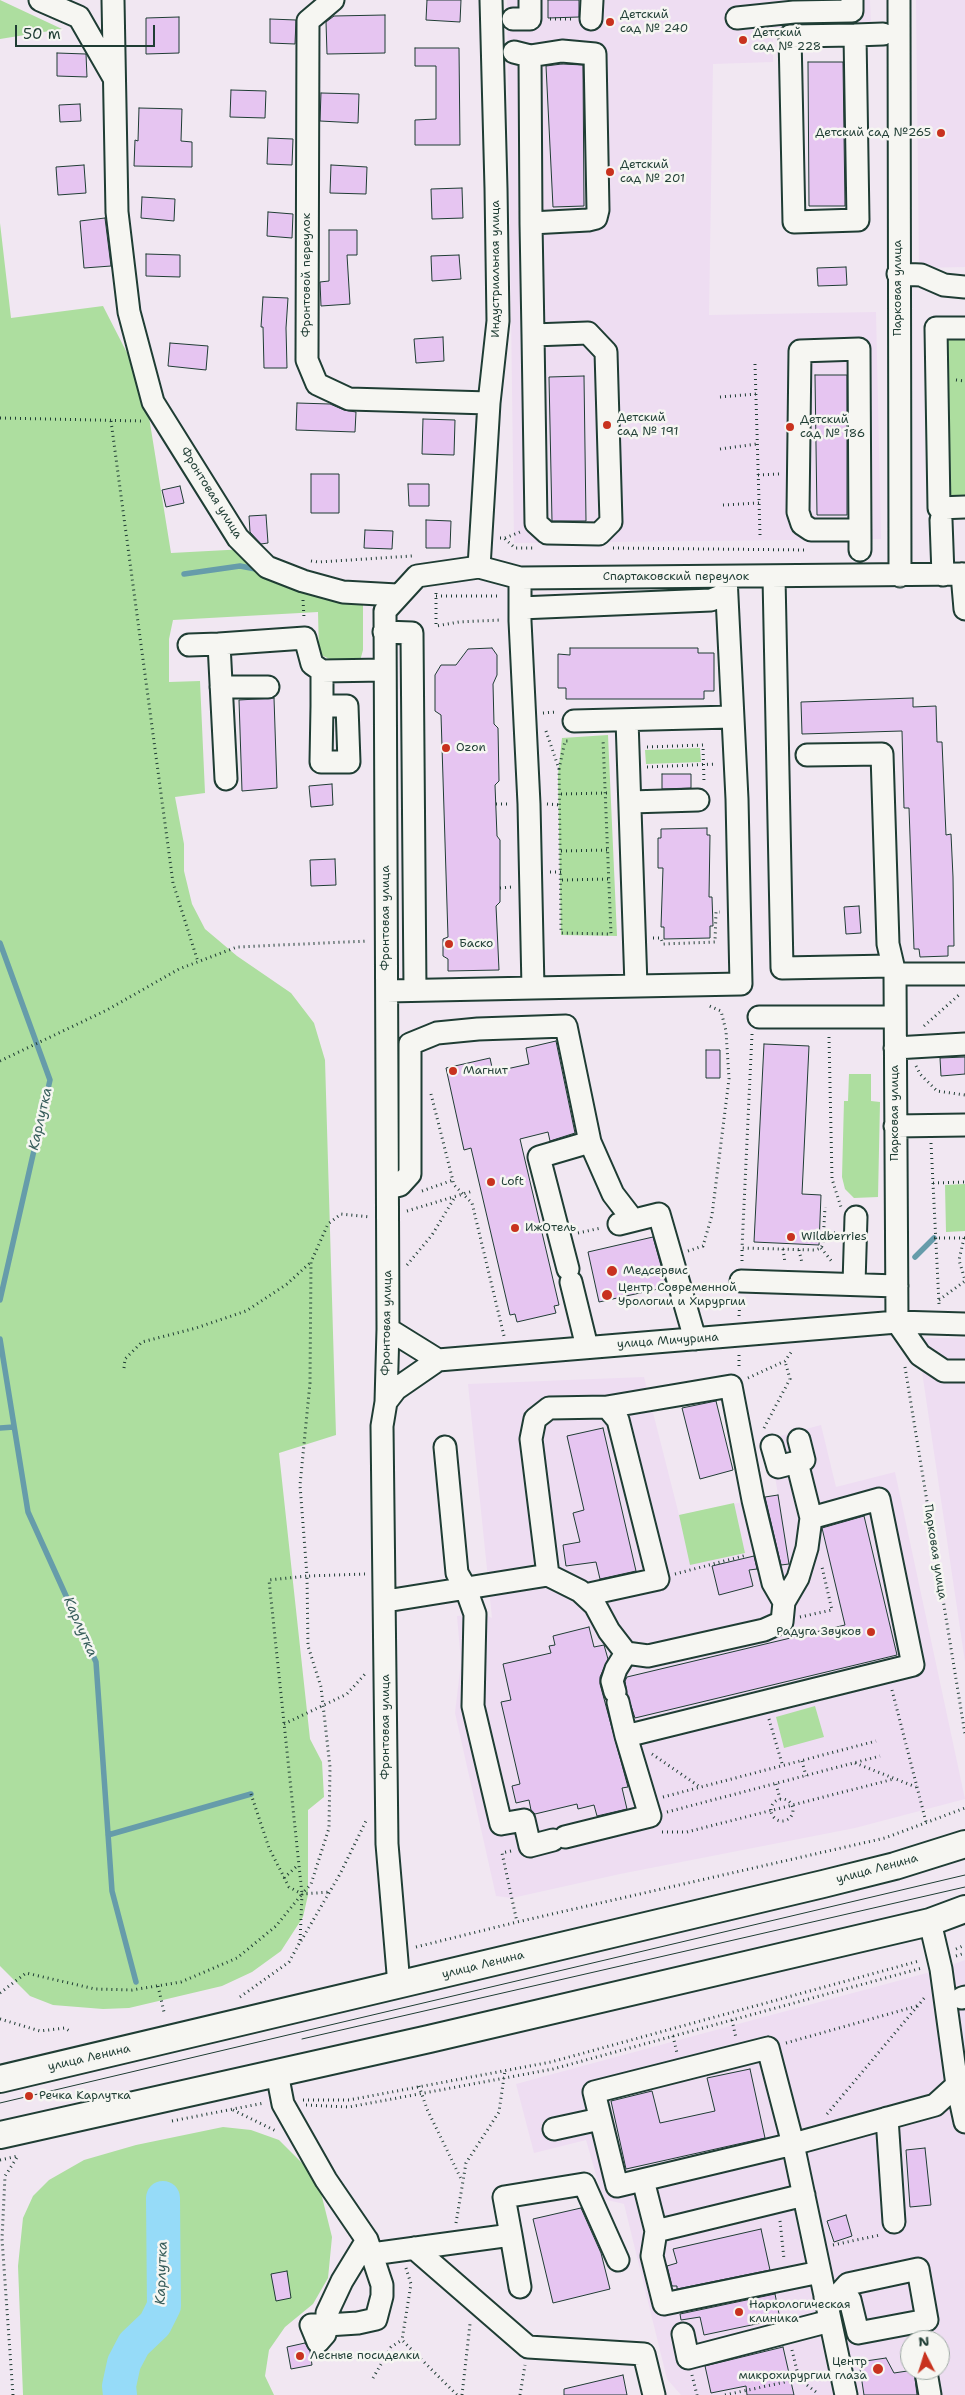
<!DOCTYPE html>
<meta charset="utf-8">
<style>
body{margin:0}
#map{position:relative;width:965px;height:2395px;overflow:hidden;background:#f1e7f2;font-family:"Shantell Sans",sans-serif}
canvas{display:block}
.north{position:absolute;left:900px;top:2330px;width:50px;height:50px;box-sizing:border-box;background:#f6f6f2;border:1px solid #a0aca6;border-radius:50%;rotate:355deg;font-size:14px;font-weight:700;line-height:20px;text-align:center;color:#1f3d34}
.north::after{content:'';display:block;margin:auto;width:18px;height:22px;background:#c8321e;clip-path:polygon(50% 0,100% 100%,50% 72%,0 100%)}
.scale{position:absolute;left:15px;top:25px;width:140px;height:22px;box-sizing:border-box;border:2px solid #1f3d34;border-top:0;padding-left:6px;font-size:15px;line-height:18px;white-space:nowrap;color:#1f3d34;-webkit-text-stroke:4px #f6f6f2;paint-order:stroke}
</style>
<div id="map">
<canvas width="965" height="2395"></canvas>
<div class="north">N</div>
<div class="scale">50 m</div>
</div>
<script>
const context = document.querySelector('canvas').getContext('2d');
context.lineJoin = 'round';
function paint(path, color) { context.fillStyle = color; context.fill(path, 'evenodd'); }
const toPath = rows => new Path2D(rows.map(r => 'M' + r).join(''));
function trace(path, color, width, dash) { context.strokeStyle = color; context.lineWidth = width; context.lineCap = dash ? 'butt' : 'round'; context.setLineDash(dash || []); context.stroke(path); }
function drawText(font, color, halo, rows, align = 'center') {
  context.font = font + ' "Shantell Sans",sans-serif'; context.lineWidth = 5; context.setLineDash([]); context.textBaseline = 'middle'; context.strokeStyle = halo; context.fillStyle = color; for (const [text, x, y, turn = 0] of rows) {
    context.save(); context.translate(x, y); context.rotate((+turn || 0) * Math.PI / 180); context.textAlign = isNaN(turn) ? turn : align; if (halo) context.strokeText(text, 0, 0); context.fillText(text, 0, 0); context.restore();
  }
}
paint(toPath([
 [507,0,870,0,871,27,773,30,773,62,713,64,709,315,876,312,881,539,514,543],
 [916,0,965,0,965,267,919,268],
 [917,1338,965,1338,965,1662,936,1466],
 [644,1377,679,1515,778,1495,769,1439,821,1425,836,1487,895,1472,965,1799,855,1828,620,1874,512,1898,496,1896,455,1713,461,1662,457,1616,475,1614,486,1615,492,1618,468,1384],
 [746,1558,753,1586,719,1595,712,1566],
 [965,1960,965,2395,681,2395,667,2379,624,2204,603,2199,586,2140,534,2153,516,2084,938,1970],
 [910,2340,940,2340,940,2370,910,2370]
]), '#eeddf2');
paint(toPath([
 [0,0,62,29,0,39],
 [0,223,11,318,103,306,144,386,171,553,246,549,363,599,363,650,360,661,344,666,319,654,318,612,173,620,169,639,169,682,200,681,205,793,175,797,184,844,184,871,192,904,205,929,237,956,291,993,314,1023,325,1060,336,1435,279,1453,310,1739,322,1762,324,1797,308,1810,308,1895,303,1917,281,1951,252,1972,222,1986,129,2008,103,2009,53,2005,30,1996,0,1966],
 [965,334,965,502,946,500,945,338],
 [608,735,617,936,561,935,558,775,562,738],
 [700,748,701,762,646,764,645,750],
 [849,1074,871,1074,871,1101,880,1102,878,1197,854,1198,845,1189,842,1177,844,1101,848,1101],
 [965,1184,965,1231,946,1232,945,1185],
 [734,1503,745,1553,690,1565,679,1515],
 [815,1706,824,1737,784,1748,776,1717],
 [223,2127,251,2130,279,2140,305,2166,321,2193,332,2237,328,2278,313,2304,285,2327,269,2350,265,2376,274,2395,23,2395,18,2266,23,2218,33,2196,49,2180,84,2160,136,2145]
]), '#adde9f');
trace(toPath([
 [184,574,240,566,261,570],
 [0,943,50,1080,0,1300],
 [915,1257,934,1238],
 [0,1339,28,1512,96,1662,112,1891,136,1982],
 [0,1428,14,1427],
 [108,1835,251,1794]
]), '#669caa', 5.5);
trace(toPath([
 [120,2395,119,2386,124,2363,134,2344,155,2324,164,2306,163,2198]
]), '#96dbf8', 34);
const building = toPath([
 [427,0,461,0,460,22,426,20,427,0],
 [548,0,579,0,579,17,548,18,548,0],
 [385,15,385,53,327,54,326,22,334,16,385,15],
 [179,17,179,53,146,54,146,18,179,17],
 [270,19,296,20,295,44,270,43,270,19],
 [415,48,459,48,460,145,415,145,415,120,436,119,436,66,415,66,415,48],
 [57,53,86,54,87,77,57,76,57,53],
 [808,62,843,62,845,206,809,206,808,62],
 [562,64,583,65,584,206,553,207,546,66,562,64],
 [231,90,266,91,265,118,230,117,231,90],
 [321,93,359,94,358,123,320,121,321,93],
 [80,104,81,121,60,122,59,105,80,104],
 [139,108,182,109,181,141,192,142,192,167,134,166,135,140,138,141,139,108],
 [268,138,293,139,292,165,267,164,268,138],
 [84,165,86,193,58,195,56,167,84,165],
 [331,165,367,167,366,194,330,193,331,165],
 [462,188,463,218,432,219,431,189,462,188],
 [142,197,175,199,174,221,141,218,142,197],
 [268,212,293,214,292,238,267,236,268,212],
 [105,218,111,266,84,268,80,221,105,218],
 [329,230,357,230,357,255,347,255,350,304,321,306,320,282,329,281,329,230],
 [146,254,180,255,180,277,146,276,146,254],
 [459,255,461,279,432,281,431,256,459,255],
 [846,267,847,285,818,286,817,268,846,267],
 [263,297,288,298,286,328,287,368,264,368,263,327,261,327,263,297],
 [443,337,444,361,416,363,414,339,443,337],
 [170,343,208,346,206,370,168,366,170,343],
 [815,375,847,375,847,515,817,515,815,375],
 [584,376,586,521,552,521,549,377,584,376],
 [297,403,330,404,344,410,356,412,355,432,296,430,297,403],
 [423,419,455,420,454,455,422,454,423,419],
 [311,474,339,474,339,513,311,513,311,474],
 [408,484,429,484,429,506,409,506,408,484],
 [180,486,184,503,166,507,162,490,180,486],
 [266,515,268,543,261,544,250,532,249,516,266,515],
 [426,520,451,521,450,548,426,548,426,520],
 [365,530,393,531,392,549,364,548,365,530],
 [492,648,497,655,497,675,493,684,494,724,498,728,499,781,495,785,497,836,500,840,500,902,496,906,499,970,448,971,448,959,443,956,443,939,448,937,441,715,435,711,435,675,441,665,456,665,468,649,492,648],
 [570,648,698,648,698,653,714,653,714,691,704,691,704,699,566,699,566,688,558,688,558,654,570,655,570,648],
 [274,698,277,788,242,791,239,700,274,698],
 [913,698,913,707,936,706,937,742,942,742,946,835,951,834,953,877,954,946,948,946,948,956,920,957,919,949,914,949,909,808,904,808,902,731,802,734,801,702,913,698],
 [662,774,691,774,691,788,662,789,662,774],
 [332,784,333,805,311,807,309,786,332,784],
 [707,828,707,835,710,835,709,897,712,897,713,926,710,926,710,938,664,939,664,927,661,927,663,868,658,868,658,838,661,838,661,829,707,828],
 [335,859,336,885,311,886,310,860,335,859],
 [859,906,861,933,846,934,844,907,859,906],
 [556,1041,575,1133,550,1141,548,1132,520,1139,559,1305,554,1306,556,1313,517,1322,515,1314,510,1315,471,1148,464,1150,446,1068,490,1058,493,1072,529,1064,526,1048,556,1041],
 [764,1044,809,1046,802,1194,821,1195,819,1245,754,1242,764,1044],
 [706,1050,720,1050,720,1078,706,1078,706,1050],
 [965,1057,965,1074,941,1076,940,1058,965,1057],
 [653,1237,667,1287,599,1302,588,1252,653,1237],
 [716,1401,733,1470,700,1479,682,1408,716,1401],
 [603,1428,636,1571,600,1579,596,1562,566,1566,563,1545,580,1542,573,1513,584,1510,567,1436,603,1428],
 [778,1495,789,1564,781,1565,765,1497,778,1495],
 [864,1516,897,1655,635,1718,627,1694,625,1681,627,1677,845,1625,822,1528,864,1516],
 [754,1556,757,1569,749,1570,753,1586,719,1595,712,1566,754,1556],
 [589,1627,594,1647,604,1645,608,1659,600,1677,600,1684,628,1787,622,1788,627,1809,597,1816,594,1805,578,1809,577,1804,535,1814,531,1810,529,1800,516,1803,512,1786,520,1784,501,1702,511,1700,503,1664,551,1653,549,1646,555,1645,553,1636,589,1627],
 [750,2069,765,2138,626,2169,611,2101,652,2091,660,2123,715,2111,707,2078,750,2069],
 [925,2148,931,2205,910,2207,906,2150,925,2148],
 [581,2208,601,2253,610,2289,553,2303,533,2219,581,2208],
 [846,2215,852,2236,834,2242,827,2221,846,2215],
 [761,2229,770,2270,677,2289,677,2286,672,2286,667,2266,677,2263,673,2249,761,2229],
 [287,2271,291,2298,276,2301,271,2274,287,2271],
 [775,2294,780,2319,704,2335,700,2317,681,2320,680,2314,775,2294],
 [305,2343,310,2351,312,2365,291,2369,287,2347,305,2343],
 [783,2347,794,2395,747,2395,746,2386,711,2393,705,2366,783,2347],
 [886,2358,894,2373,914,2370,917,2395,864,2395,859,2362,886,2358],
 [623,2375,627,2395,564,2395,564,2389,623,2375]
]);
paint(building, '#e6c5f1');
trace(building, '#1f3d34', 1);
const minor = toPath([
 [40,0,79,17,114,78],
 [113,0,117,212,129,312,153,402,238,538,267,567,303,581,343,592,397,595],
 [333,0,308,21,307,360,317,384,349,399,489,403],
 [899,0,900,576],
 [737,18,794,12,852,11,852,0],
 [513,19,530,19,530,0],
 [591,19,592,0],
 [855,35,858,220,794,222,790,36,855,35],
 [855,35,883,34],
 [514,52,530,56,562,51,595,54,598,210,596,218,588,220,531,223,530,56],
 [531,223,533,335,536,523,547,533,599,534,611,522,606,352,588,333,533,335],
 [898,274,921,275,944,285,965,287],
 [965,328,936,328,939,508,965,507],
 [941,520,943,575],
 [860,530,811,530,802,524,798,512,800,351,859,349,860,539,860,550],
 [479,567,489,403,498,321,496,188,491,0],
 [962,574,965,609],
 [774,577,782,968,891,966],
 [520,608,711,600,726,594],
 [384,632,412,633,415,990],
 [189,645,219,644],
 [221,687,268,687],
 [322,706,347,706,349,762,321,762,322,706,322,671],
 [627,720,636,986],
 [574,721,731,717],
 [807,755,882,754,888,944,895,974],
 [226,779,219,644,305,638,312,664,322,671,384,670],
 [630,802,698,800],
 [533,988,741,984,737,799,726,577],
 [387,991,533,988,529,804,520,621,520,578],
 [759,1017,895,1017],
 [895,1048,965,1044],
 [895,1126,965,1125],
 [590,1142,613,1194,633,1220],
 [388,1188,400,1185,410,1174,410,1044,437,1033,478,1029,566,1026,590,1142,539,1157,568,1269],
 [619,1224,659,1214,695,1339],
 [741,1281,897,1286],
 [571,1282,587,1347],
 [854,1284,856,1217],
 [897,1322,895,974,965,974],
 [897,1322,920,1355,944,1371,965,1371],
 [388,1329,438,1360],
 [386,1402,396,1389,438,1360,897,1322,965,1324],
 [607,1407,731,1386,753,1500,773,1583,784,1602],
 [445,1447,457,1573,466,1589,475,1614,473,1706,501,1824,524,1820,530,1846,553,1840],
 [797,1462,804,1460,799,1440],
 [548,1575,531,1439,535,1419,549,1408,607,1407,618,1420,658,1579,585,1595],
 [386,1601,548,1575,580,1591,595,1605,609,1631,626,1653,648,1656,764,1630,782,1622,784,1602,798,1578,807,1548,811,1518,797,1462,778,1467,772,1446],
 [615,1692,612,1681,616,1669,626,1653],
 [618,1702,626,1736],
 [565,1837,650,1816,626,1736,913,1665,879,1499,811,1518],
 [399,1985,387,1844,382,1426,386,1402,388,1329,385,611,417,576,479,567,520,578,965,574],
 [962,1998,965,1997],
 [768,2048,793,2144,617,2186,594,2092,768,2048],
 [277,2073,283,2104,326,2180,367,2240,382,2285,382,2296,376,2319,358,2323,327,2325,325,2334,318,2342,311,2325,327,2325,327,2313,342,2281,367,2240],
 [957,2085,965,2122],
 [887,2118,894,2222],
 [554,2129,600,2119],
 [643,2180,656,2231,804,2195],
 [656,2231,652,2256,664,2304,820,2272],
 [511,2235,520,2287],
 [414,2248,528,2347,644,2354,654,2395],
 [372,2254,511,2235,504,2197,584,2184,618,2260],
 [825,2297,839,2294,848,2284,918,2269,927,2320,858,2333,850,2300,839,2294],
 [683,2334,688,2358,830,2321],
 [926,2372,930,2395],
 [846,2395,793,2144,935,2105,957,2085,941,1969,930,1922]
]);
const major = toPath([
 [0,2079,823,1884,895,1866,965,1844],
 [0,2135,429,2039,930,1922,965,1909]
]);
trace(minor, '#1f3d34', 25);
trace(major, '#1f3d34', 30);
trace(toPath([
 [550,19,573,19],
 [755,364,760,535],
 [956,380,965,381],
 [720,397,756,394],
 [0,418,142,421],
 [111,421,173,883,198,962],
 [720,449,757,444],
 [758,475,780,474],
 [723,505,759,503],
 [500,538,504,538,515,548,534,548],
 [505,538,520,532],
 [613,548,807,550],
 [311,561,319,562,412,556],
 [436,593,436,626,459,622,501,620],
 [436,596,501,596],
 [303,600,304,618],
 [543,713,556,712],
 [546,731,559,769,561,933,611,934,603,739],
 [647,747,703,745,704,783],
 [647,767,716,764],
 [559,769,565,741,569,741],
 [561,794,607,793],
 [496,804,511,804],
 [547,804,561,805],
 [561,851,608,850],
 [550,872,562,872],
 [562,880,611,879],
 [500,888,512,887],
 [653,938,661,938,663,944,715,942,716,912,720,912],
 [924,1026,960,994],
 [752,1034,742,1248,815,1250,821,1248,823,1244,825,1207],
 [829,1037,832,1179,841,1207],
 [0,1061,107,1010,179,969,237,947,368,941],
 [916,1066,920,1074,937,1091,965,1095],
 [431,1094,454,1185,472,1203,504,1336],
 [931,1143,939,1304],
 [933,1183,965,1182],
 [422,1191,453,1180],
 [407,1211,473,1191],
 [824,1232,836,1233],
 [578,1233,601,1228],
 [934,1238,965,1238],
 [964,1238,959,1260,965,1280],
 [821,1248,833,1263],
 [783,1249,785,1263],
 [799,1250,802,1263],
 [688,1251,703,1246,712,1215,729,1079,726,1031,721,1011,707,1005],
 [742,1261,742,1248],
 [407,1265,432,1235,455,1197],
 [939,1300,965,1281],
 [739,1316,740,1300],
 [739,1355,739,1369],
 [905,1367,965,1734],
 [124,1368,125,1359,142,1342,196,1328,246,1311,287,1284,311,1262],
 [748,1378,785,1361,792,1351],
 [764,1428,790,1379,785,1361],
 [675,1574,747,1555],
 [800,1617,832,1610,822,1567],
 [892,1690,926,1822],
 [769,1719,783,1767],
 [284,1724,347,1694,365,1674],
 [652,1754,700,1787],
 [802,1761,806,1776],
 [855,1763,916,1787],
 [776,1784,780,1799],
 [251,1794,269,1848,289,1887,302,1894,330,1892],
 [663,1797,876,1741],
 '771 1810a11 11 0 1 1 22 0a11 11 0 1 1-22 0Z',
 [667,1812,880,1756],
 [662,1832,687,1832,894,1779],
 [511,1851,502,1853,517,1922],
 [284,1878,298,1865],
 [301,1941,340,1874,367,1819],
 [416,1947,517,1922,885,1838,965,1808],
 [956,1949,965,1945],
 [956,1956,965,1953],
 [158,1986,164,2012],
 [0,1993,26,1973,95,1989,132,1990,181,1982,237,1958,276,1926,302,1894,269,1580,307,1576,300,1485,310,1383,311,1262,328,1224,341,1214,370,1217],
 [240,1997,289,1962,300,1942,302,1894,311,1884,329,1828,330,1767,321,1687,308,1646,307,1576,365,1574],
 [0,2019,40,2031,65,2028,71,2032],
 [732,2020,736,2038],
 [673,2036,677,2053],
 [786,2043,917,2006],
 [419,2086,427,2109,462,2181],
 [303,2100,349,2100,551,2062,919,1961],
 [306,2105,349,2107,553,2069,922,1968],
 [233,2110,276,2131],
 [827,2114,926,1996],
 [172,2121,264,2103],
 [0,2160,18,2156],
 [780,2221,784,2259],
 [456,2223,466,2163,499,2112,505,2070],
 [833,2245,880,2235],
 [406,2268,411,2284,402,2340,457,2395],
 [792,2350,799,2379,816,2392,816,2395],
 [692,2375,697,2395],
 [373,2378,391,2347,402,2340],
 [13,2395,2,2239,5,2176,18,2156],
 [462,2395,470,2324],
 [520,2395,525,2365],
 [725,2395,799,2379]
]), '#1f3d34', 3, [1, 4]);
trace(minor, '#f6f6f2', 21);
trace(major, '#f6f6f2', 26);
trace(toPath([
 [302,2039,965,1887],
 [0,2103,965,1875]
]), '#1f3d34', 1);
for (const [x, y, r, color] of [
 [610,22,5,"#c8321e"],
 [743,40,5,"#c8321e"],
 [941,133,5,"#c8321e"],
 [610,172,5,"#c8321e"],
 [607,425,5,"#c8321e"],
 [790,427,5,"#c8321e"],
 [446,748,5,"#c8321e"],
 [449,944,5,"#c8321e"],
 [453,1071,5,"#c8321e"],
 [491,1182,5,"#c8321e"],
 [515,1228,5,"#c8321e"],
 [791,1237,5,"#c8321e"],
 [612,1271,6,"#c8321e"],
 [607,1295,6,"#c8321e"],
 [871,1632,5,"#c8321e"],
 [29,2096,5,"#c8321e"],
 [739,2312,5,"#c8321e"],
 [300,2356,5,"#c8321e"],
 [878,2369,6,"#c8321e"]
]) { const dot = new Path2D(); dot.arc(x, y, r, 0, 2 * Math.PI); context.fillStyle = color; context.fill(dot); trace(dot, '#f6f6f2', 2); }
drawText('12px', '#1f3d34', '#f6f6f2', [
 ["Детский",620,15],
 ["сад № 240",620,29],
 ["Детский",753,33],
 ["сад № 228",753,47],
 ["Детский сад №265",931,133,"right"],
 ["Детский",620,165],
 ["сад № 201",620,179],
 ["Детский",617,418],
 ["сад № 191",617,432],
 ["Детский",800,420],
 ["сад № 186",800,434],
 ["Ozon",456,748],
 ["Баско",459,944],
 ["Магнит",463,1071],
 ["Loft",501,1182],
 ["ИжОтель",525,1228],
 ["Wildberries",801,1237],
 ["Медсервис",623,1271],
 ["Центр Современной",618,1288],
 ["Урологии и Хирургии",618,1302],
 ["Радуга Звуков",861,1632,"right"],
 ["Речка Карлутка",39,2096],
 ["Наркологическая",749,2305],
 ["клиника",749,2319],
 ["Лесные посиделки",310,2356],
 ["Центр",867,2362,"right"],
 ["микрохирургии глаза",867,2376,"right"]
], 'left');
drawText('12px', '#1f3d34', '#f6f6f2', [
 ["Индустриальная улица",496,269,-90],
 ["Фронтовой переулок",307,275,-90],
 ["Парковая улица",898,288,-90],
 ["Фронтовая улица",211,493,58],
 ["Спартаковский переулок",676,577],
 ["Фронтовая улица",386,918,-90],
 ["Парковая улица",895,1113,-90],
 ["Фронтовая улица",387,1323,-89],
 ["улица Мичурина",668,1341,-4],
 ["Парковая улица",935,1552,81],
 ["Фронтовая улица",386,1727,-90],
 ["улица Ленина",877,1869,-15],
 ["улица Ленина",483,1965,-14],
 ["улица Ленина",89,2058,-13]
]);
drawText('italic 14px', '#375d5b', '#f6f6f2', [
 ["Карлутка",41,1119,-77],
 ["Карлутка",80,1627,66],
 ["Карлутка",162,2273,-88]
]);
</script>
